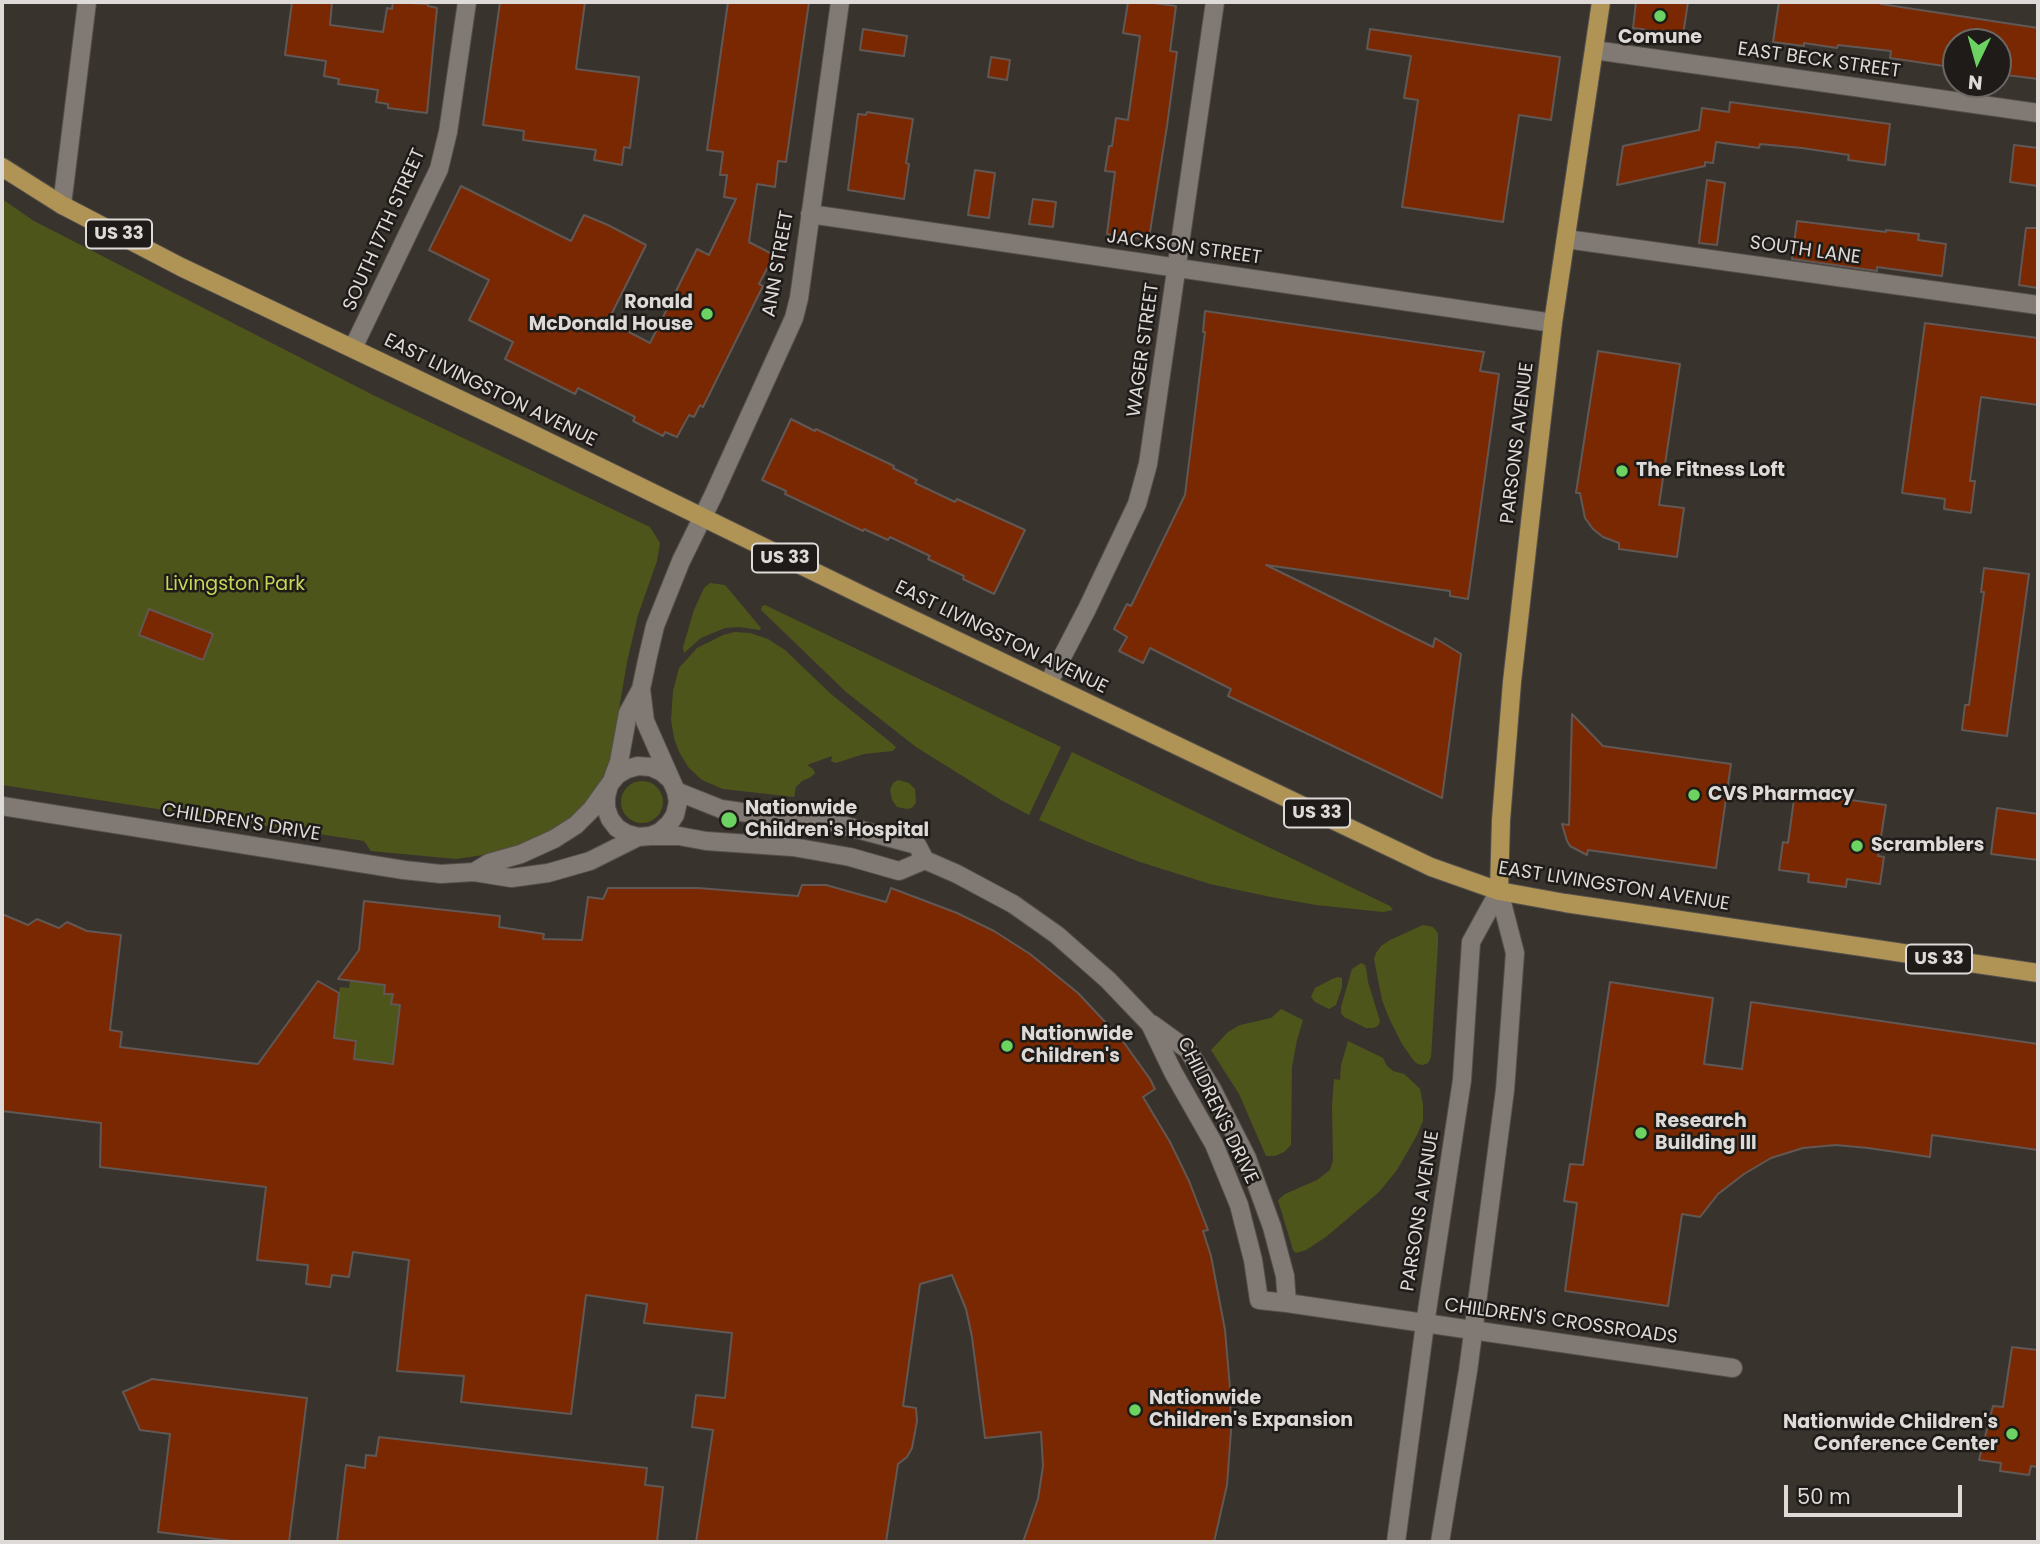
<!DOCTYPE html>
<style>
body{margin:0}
#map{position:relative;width:2040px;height:1544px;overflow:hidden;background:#39332e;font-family:Poppins,sans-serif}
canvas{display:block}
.frame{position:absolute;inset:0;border:4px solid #dedad7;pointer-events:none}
.north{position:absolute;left:1942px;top:28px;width:70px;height:70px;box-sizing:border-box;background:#1e1b19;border:2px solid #6b6765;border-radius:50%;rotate:185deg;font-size:19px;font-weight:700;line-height:28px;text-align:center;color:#dedad7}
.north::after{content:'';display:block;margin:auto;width:24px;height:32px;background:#6cd362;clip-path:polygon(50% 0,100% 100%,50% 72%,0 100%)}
.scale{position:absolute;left:1784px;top:1485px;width:178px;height:32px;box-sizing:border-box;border:4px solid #dedad7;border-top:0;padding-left:9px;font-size:21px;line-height:24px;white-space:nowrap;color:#dedad7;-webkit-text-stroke:5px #1e1b19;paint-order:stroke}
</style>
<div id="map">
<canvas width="2040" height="1544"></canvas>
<div class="frame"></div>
<div class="north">N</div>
<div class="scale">50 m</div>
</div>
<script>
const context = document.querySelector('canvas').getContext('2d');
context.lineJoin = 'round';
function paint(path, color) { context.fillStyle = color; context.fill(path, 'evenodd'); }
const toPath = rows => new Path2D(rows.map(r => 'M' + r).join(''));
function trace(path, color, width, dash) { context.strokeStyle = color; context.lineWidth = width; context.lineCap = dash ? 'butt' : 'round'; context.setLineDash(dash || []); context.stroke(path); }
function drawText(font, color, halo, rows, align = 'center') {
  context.font = font + ' Poppins,sans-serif'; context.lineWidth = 5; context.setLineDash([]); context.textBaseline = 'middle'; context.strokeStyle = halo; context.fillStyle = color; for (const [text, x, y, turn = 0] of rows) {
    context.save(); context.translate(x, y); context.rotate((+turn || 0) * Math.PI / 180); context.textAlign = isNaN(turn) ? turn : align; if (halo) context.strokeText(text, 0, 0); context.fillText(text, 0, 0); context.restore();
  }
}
paint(toPath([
 [2,199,34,221,375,396,650,527,660,543,657,561,638,615,627,662,620,703,616,745,600,783,581,808,554,831,504,852,456,859,371,851,364,841,2,785],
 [710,583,725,585,761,628,760,630,739,627,725,628,701,638,684,653,683,647,694,610,704,588],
 [765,605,1061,747,1029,815,1001,800,916,747,846,692,761,610,762,606],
 [735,632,750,633,768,639,785,650,831,694,889,741,896,747,893,751,864,754,836,763,831,761,832,756,807,765,813,769,815,773,811,777,802,781,796,787,794,797,723,789,702,780,689,768,679,752,674,738,671,720,673,691,679,668,697,648,723,635],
 [1072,752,1390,906,1393,910,1383,912,1316,905,1271,897,1210,884,1140,862,1086,841,1039,820],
 [898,780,909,783,915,789,916,803,912,808,907,809,897,807,892,800,890,790,893,783],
 '621 802a21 21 0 1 1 42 0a21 21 0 1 1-42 0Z',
 [1423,925,1433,927,1438,933,1438,944,1431,1057,1428,1063,1423,1065,1418,1064,1414,1061,1402,1044,1389,1018,1382,1000,1374,959,1376,953,1381,946,1390,940],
 [1361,963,1365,965,1366,968,1368,982,1380,1021,1378,1026,1373,1028,1366,1028,1344,1017,1341,1013,1341,1007,1352,969],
 [1338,977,1342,978,1342,987,1336,1005,1329,1009,1315,1002,1311,997,1315,988,1332,979],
 [350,981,385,985,385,993,393,994,392,1004,400,1005,393,1062,386,1063,295,1051,326,1006,337,1008,340,987,349,988],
 [1281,1009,1303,1020,1297,1040,1292,1067,1291,1145,1284,1152,1275,1156,1266,1156,1239,1094,1211,1050,1228,1032,1240,1025,1271,1018],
 [1348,1041,1383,1058,1387,1066,1393,1071,1404,1074,1414,1083,1420,1089,1423,1104,1423,1121,1417,1135,1397,1170,1379,1192,1326,1237,1306,1250,1296,1253,1293,1250,1278,1200,1285,1194,1317,1180,1330,1170,1333,1160,1332,1106,1334,1079,1340,1080,1341,1065]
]), '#4e551a');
const building = toPath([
 [292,2,332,2,330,25,383,32,387,8,392,9,393,2,428,4,428,6,437,8,427,113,388,108,388,104,376,102,378,90,338,84,339,79,324,76,326,61,285,55,292,2],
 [500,2,585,2,576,69,639,77,630,148,624,147,622,165,594,160,596,150,523,140,524,131,483,125,500,2],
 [728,2,809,2,786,162,778,161,775,187,757,184,749,242,774,255,759,284,763,286,703,407,700,405,694,417,689,415,677,437,665,432,663,436,633,421,635,417,578,388,575,394,505,359,513,342,469,320,489,280,429,250,461,186,571,241,584,215,608,225,646,245,608,321,650,343,697,249,709,255,736,199,724,197,727,175,720,175,723,152,707,150,728,2],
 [1128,2,1145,2,1176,6,1170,51,1177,52,1167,126,1149,238,1142,237,1142,239,1107,234,1115,172,1105,171,1109,146,1112,146,1116,118,1128,120,1140,36,1123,33,1128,2],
 [1636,2,1688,2,1683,35,1633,28,1636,2],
 [1779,2,1881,2,1881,4,2038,28,2038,79,1998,74,1998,42,1956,42,1956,50,1947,49,1944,66,1890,58,1891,51,1838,45,1837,48,1804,43,1804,46,1773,42,1779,2],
 [863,29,907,36,904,56,860,50,863,29],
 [1370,29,1560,57,1551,120,1519,115,1503,222,1402,207,1418,100,1404,98,1411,56,1367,49,1370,29],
 [991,57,1010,60,1007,80,988,77,991,57],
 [1730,102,1890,124,1885,165,1848,160,1849,155,1802,148,1760,144,1759,148,1716,142,1713,163,1705,162,1705,166,1617,185,1623,146,1699,130,1702,108,1729,112,1730,102],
 [867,112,913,119,906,163,909,164,904,199,848,190,858,114,866,115,867,112],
 [2014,145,2038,148,2038,186,2010,182,2014,145],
 [975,170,995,173,989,218,968,215,975,170],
 [1707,180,1725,183,1717,245,1699,243,1707,180],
 [1033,199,1056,202,1053,227,1029,224,1033,199],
 [1797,221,1886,232,1886,230,1919,234,1918,240,1946,244,1942,276,1877,267,1877,271,1792,259,1797,221],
 [2026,228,2038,228,2038,288,2019,285,2026,228],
 [1205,311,1484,352,1480,371,1499,374,1468,599,1450,596,1450,591,1266,565,1433,647,1435,638,1461,654,1442,798,1228,696,1231,689,1150,648,1143,663,1119,651,1127,637,1114,629,1127,604,1131,606,1185,495,1205,332,1203,332,1205,311],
 [1925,323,2038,338,2038,405,1981,397,1970,481,1975,481,1971,513,1944,509,1945,499,1902,493,1925,323],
 [1598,351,1680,364,1659,505,1684,508,1677,557,1619,549,1619,543,1603,537,1593,529,1585,518,1580,493,1576,493,1598,351],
 [791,419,815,431,816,429,894,466,893,468,917,480,915,483,955,502,957,499,1025,530,994,594,963,579,964,576,928,559,930,556,890,537,888,540,864,529,863,531,785,494,786,491,762,480,791,419],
 [1984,568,2029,574,2007,736,1962,730,1965,705,1969,705,1984,592,1981,592,1984,568],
 [149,609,213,634,203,660,139,635,149,609],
 [1572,714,1603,746,1731,764,1716,868,1588,850,1587,855,1570,846,1567,841,1562,824,1569,825,1572,714],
 [1795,792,1886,805,1878,856,1884,857,1880,884,1847,879,1846,887,1808,882,1809,874,1779,870,1783,842,1788,843,1795,792],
 [1997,808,2038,814,2038,860,1991,854,1997,808],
 [802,885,826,885,886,902,891,888,957,913,994,931,1030,954,1078,993,1122,1040,1150,1079,1155,1089,1143,1097,1170,1142,1189,1181,1208,1230,1203,1231,1211,1256,1225,1330,1230,1388,1231,1431,1227,1485,1214,1542,1023,1542,1038,1499,1043,1466,1041,1432,985,1438,972,1337,966,1309,952,1275,920,1284,903,1406,916,1408,917,1421,912,1448,907,1457,898,1464,886,1542,696,1542,713,1430,692,1427,696,1395,725,1398,732,1333,644,1323,647,1304,586,1295,571,1414,461,1402,464,1376,397,1371,409,1260,353,1252,349,1277,332,1275,330,1287,306,1284,308,1265,257,1260,266,1187,100,1167,101,1123,2,1111,2,914,28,925,37,919,59,928,67,922,87,931,121,935,110,1030,122,1032,120,1047,258,1064,318,981,339,993,334,1038,356,1041,354,1059,393,1064,400,1005,391,1004,393,994,384,994,385,985,338,979,359,950,364,901,500,916,499,927,544,934,543,939,582,940,588,897,603,899,608,888,698,888,798,896,802,885],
 [1610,982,1713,998,1704,1064,1742,1069,1751,1002,2038,1044,2038,1150,1932,1135,1930,1157,1868,1148,1836,1145,1803,1148,1771,1158,1744,1174,1718,1194,1700,1217,1682,1214,1668,1306,1565,1291,1577,1203,1564,1201,1570,1164,1583,1165,1610,982],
 [2012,1347,2038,1350,2038,1467,2031,1466,2029,1475,2000,1471,2001,1463,1979,1460,1993,1406,2003,1407,2012,1347],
 [152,1379,307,1398,289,1542,240,1542,158,1532,170,1434,140,1430,123,1392,152,1379],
 [379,1437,647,1468,645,1485,663,1487,657,1542,337,1542,346,1465,365,1468,366,1455,376,1456,379,1437]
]);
paint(building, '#7a2801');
trace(building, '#615855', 2);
const minor = toPath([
 [1594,50,2038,113],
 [62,205,87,2],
 [810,214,1553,323],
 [1566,239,2038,305],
 [353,348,439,169,448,132,467,2],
 [1048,684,1087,609,1137,504,1148,464,1215,2],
 [613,778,619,762,628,713,641,689],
 [671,780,662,772,651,767,638,766,627,769,617,775,609,785,606,797,606,808,610,819,617,828,627,834,638,837,650,836,660,832,669,824,675,815,678,802,676,791,645,721,641,689,648,656,655,626,681,561,713,496,794,318,799,298,840,2],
 [676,791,721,809,755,814,819,819,917,845,925,860,957,874,1013,904,1057,935,1108,980,1150,1024,1173,1072,1214,1144,1239,1205,1253,1260,1259,1300,1287,1303,1733,1368],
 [2,806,404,870,441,874,474,872,511,878,548,873,590,861,638,837],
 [653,836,679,836,706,841,793,847,850,857,899,871,925,860],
 [474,872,489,863,521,854,554,839,576,825,592,809,607,788],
 [1152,1024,1188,1050,1212,1089,1247,1158,1272,1227,1285,1276,1287,1303],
 [1396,1542,1425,1324,1462,1080,1471,942,1499,891],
 [1440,1542,1468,1371,1505,1090,1515,953,1499,891]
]);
const major = toPath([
 [2,167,62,205,181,267,526,431,868,598,1431,867,1499,891,1565,903,2038,973],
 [1499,891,1501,820,1512,682,1534,487,1553,323,1601,2]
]);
trace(minor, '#55504c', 20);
trace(major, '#55504c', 20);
trace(minor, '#817a74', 18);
trace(major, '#b09455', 18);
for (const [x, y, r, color] of [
 [1660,16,7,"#6cd362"],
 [707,314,7,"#6cd362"],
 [1622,471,7,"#6cd362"],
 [1694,795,7,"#6cd362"],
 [729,820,9,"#6cd362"],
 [1857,846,7,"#6cd362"],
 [1007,1046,7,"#6cd362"],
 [1641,1133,7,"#6cd362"],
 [1135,1410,7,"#6cd362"],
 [2012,1434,7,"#6cd362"]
]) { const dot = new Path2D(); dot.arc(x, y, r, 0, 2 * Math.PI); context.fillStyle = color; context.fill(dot); trace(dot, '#1e1b19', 2.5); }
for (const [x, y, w] of [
 [119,234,66],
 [785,558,66],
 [1317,813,66],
 [1939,959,66]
]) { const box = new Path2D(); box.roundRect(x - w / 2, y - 14.5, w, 29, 5); context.fillStyle = '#1e1b19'; context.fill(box); trace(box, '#dedad7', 2); }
drawText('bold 18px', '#dedad7', null, [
 ["US 33",119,234],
 ["US 33",785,558],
 ["US 33",1317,813],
 ["US 33",1939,959]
]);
drawText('bold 19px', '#dedad7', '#1e1b19', [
 ["Comune",1660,38,"center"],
 ["Ronald",693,303,"right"],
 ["McDonald House",693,325,"right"],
 ["The Fitness Loft",1636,471],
 ["CVS Pharmacy",1708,795],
 ["Nationwide",745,809],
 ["Children's Hospital",745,831],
 ["Scramblers",1871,846],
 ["Nationwide",1021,1035],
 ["Children's",1021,1057],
 ["Research",1655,1122],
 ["Building III",1655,1144],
 ["Nationwide",1149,1399],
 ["Children's Expansion",1149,1421],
 ["Nationwide Children's",1998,1423,"right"],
 ["Conference Center",1998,1445,"right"]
], 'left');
drawText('19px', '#dedad7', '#1e1b19', [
 ["EAST BECK STREET",1819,61,8],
 ["SOUTH 17TH STREET",385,230,-66],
 ["JACKSON STREET",1184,248,8],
 ["SOUTH LANE",1805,251,8],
 ["ANN STREET",779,264,-80],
 ["WAGER STREET",1144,350,-82],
 ["EAST LIVINGSTON AVENUE",490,391,26],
 ["PARSONS AVENUE",1518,443,-83],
 ["EAST LIVINGSTON AVENUE",1001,638,26],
 ["CHILDREN'S DRIVE",241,823,9],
 ["EAST LIVINGSTON AVENUE",1614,887,9],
 ["CHILDREN'S DRIVE",1217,1111,64],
 ["PARSONS AVENUE",1421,1211,-81],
 ["CHILDREN'S CROSSROADS",1561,1322,8]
]);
drawText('19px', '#c7d859', '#1e1b19', [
 ["Livingston Park",235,585]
]);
</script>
